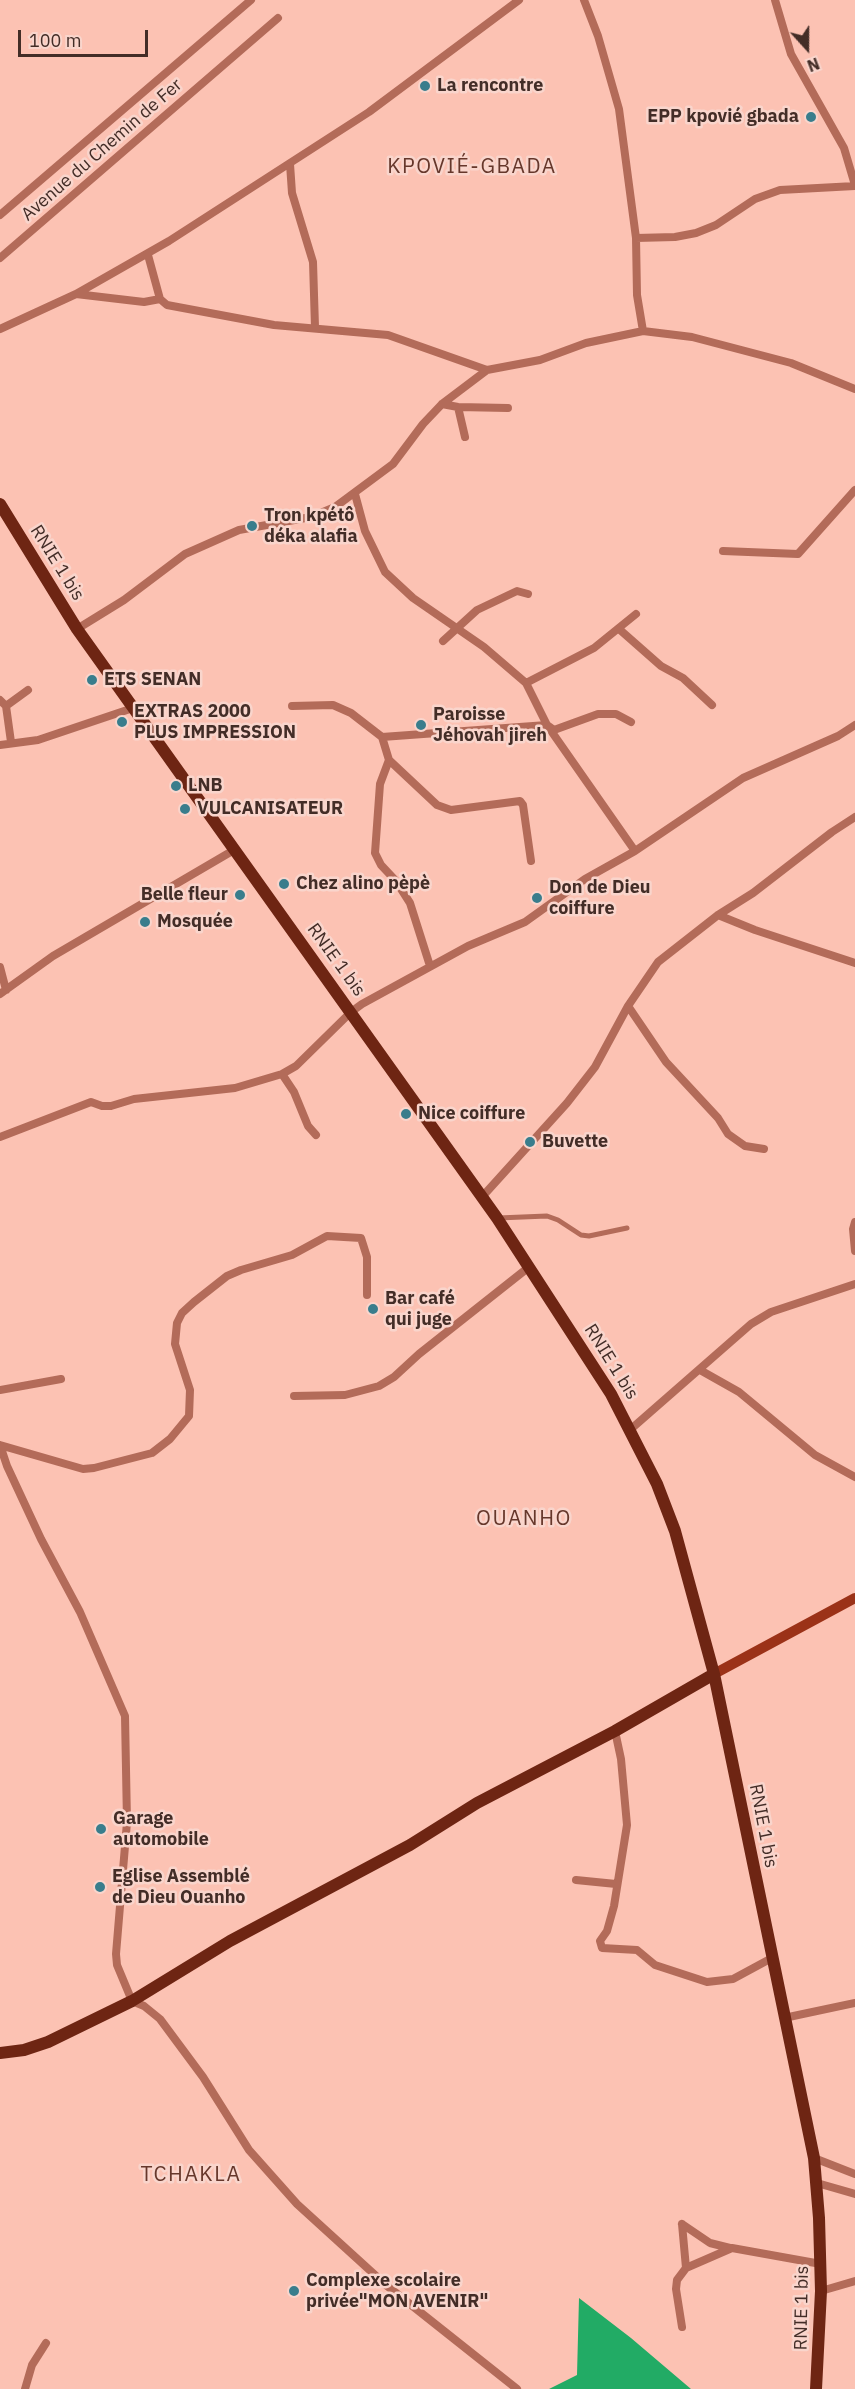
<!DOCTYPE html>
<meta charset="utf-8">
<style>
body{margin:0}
#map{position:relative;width:855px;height:2389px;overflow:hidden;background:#fcc2b3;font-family:"IBM Plex Sans",sans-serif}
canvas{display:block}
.north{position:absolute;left:777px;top:18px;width:60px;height:60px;-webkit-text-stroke:4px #f9d5cc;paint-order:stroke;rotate:159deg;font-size:16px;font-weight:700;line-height:24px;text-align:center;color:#432d27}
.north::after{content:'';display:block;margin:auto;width:21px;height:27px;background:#432d27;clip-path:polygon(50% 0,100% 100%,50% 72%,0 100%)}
.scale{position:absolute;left:18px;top:30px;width:130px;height:27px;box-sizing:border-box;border:3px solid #432d27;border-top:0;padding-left:8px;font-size:18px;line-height:21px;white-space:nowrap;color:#432d27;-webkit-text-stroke:4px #f9d5cc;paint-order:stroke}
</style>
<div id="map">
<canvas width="855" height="2389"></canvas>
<div class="north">N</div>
<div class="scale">100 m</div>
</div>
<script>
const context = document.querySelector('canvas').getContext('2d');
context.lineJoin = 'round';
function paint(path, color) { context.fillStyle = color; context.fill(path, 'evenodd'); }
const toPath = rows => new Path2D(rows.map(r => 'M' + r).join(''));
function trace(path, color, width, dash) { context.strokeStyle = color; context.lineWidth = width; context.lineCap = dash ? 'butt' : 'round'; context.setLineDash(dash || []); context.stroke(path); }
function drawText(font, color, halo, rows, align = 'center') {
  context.font = font + ' "IBM Plex Sans",sans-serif'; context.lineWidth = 5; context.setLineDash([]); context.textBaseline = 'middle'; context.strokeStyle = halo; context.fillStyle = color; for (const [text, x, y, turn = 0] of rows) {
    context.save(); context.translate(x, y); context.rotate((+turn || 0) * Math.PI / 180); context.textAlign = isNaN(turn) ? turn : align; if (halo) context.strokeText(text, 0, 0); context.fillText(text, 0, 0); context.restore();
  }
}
paint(toPath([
 [579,2298,631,2338,691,2389,549,2389,577,2375]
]), '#22ab65');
trace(toPath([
 [498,1218,547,1216,558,1220,581,1235,589,1236,627,1228]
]), '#b36b59', 5);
trace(toPath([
 [584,0,598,36,619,109,636,238,637,295,643,331],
 [775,0,791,54,844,148,855,185],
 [290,164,292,193,313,262,315,327],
 [0,215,251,0],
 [636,238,675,237,696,233,716,225,755,199,780,190,855,186],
 [148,255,160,299,167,305,274,325,388,335,487,370],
 [0,258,278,18],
 [76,294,144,302,160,299],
 [0,329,76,294,169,241,369,112,519,0],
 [442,404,458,407,508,408],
 [458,407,465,437],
 [355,494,365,531,385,572,413,598,484,647,526,683,547,725,635,851],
 [723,551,798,554,855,490],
 [77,629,124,600,185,554,239,530,311,517,335,507,393,464,423,424,442,404,487,370,540,360,586,343,643,331,692,337,791,363,855,389],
 [619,629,661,666,683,678,712,705],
 [443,641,477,610,517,591,528,594],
 [526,683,594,648,636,614],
 [0,700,6,706,11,742],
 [6,706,28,690],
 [292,706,333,705,351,713,382,737,389,760,380,784,375,853,381,865,396,881,410,903,430,966],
 [382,737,547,725,554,730,598,714,616,714,631,722],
 [0,745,38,740,133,708],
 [389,760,437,805,451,810,520,801,523,805,531,861],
 [718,915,755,930,855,963],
 [0,967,6,990],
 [0,994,53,956,234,850],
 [628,1006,666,1062,718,1118,728,1134,745,1146,764,1149],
 [282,1074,294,1092,308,1126,316,1135],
 [0,1137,91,1102,102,1106,111,1106,134,1099,235,1088,282,1074,296,1066,351,1012,362,1004,468,946,525,922,585,879,635,851,743,778,838,736,855,725],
 [482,1197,567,1103,595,1067,628,1006,658,962,718,915,753,893,832,832,855,817],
 [855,1222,853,1229,855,1251],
 [700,1370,739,1392,815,1455,855,1477],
 [0,1390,61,1379],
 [294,1396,345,1395,379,1386,394,1377,419,1354,529,1267],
 [631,1429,751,1324,771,1312,855,1284],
 [0,1445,7,1466,41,1539,80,1612,125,1716,127,1822,116,1954,117,1965,132,2001,144,2006,160,2019,203,2077,249,2150,297,2204,386,2285,517,2389],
 [0,1445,83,1469,94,1468,152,1453,170,1439,189,1416,190,1390,175,1344,177,1323,182,1313,194,1302,227,1276,241,1270,292,1255,327,1236,361,1238,367,1257,367,1295],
 [615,1731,621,1759,627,1825,614,1906,607,1931,600,1941,602,1948,637,1950,655,1965,707,1982,733,1979,770,1959],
 [576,1880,616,1884],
 [784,2018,855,2003],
 [814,2158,855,2174],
 [817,2183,855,2194],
 [682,2224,686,2268,677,2280,676,2289,682,2327],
 [682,2224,710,2243,730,2248],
 [686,2268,732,2248,821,2264],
 [821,2291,855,2281],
 [25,2389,32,2365,46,2343]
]), '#b36b59', 8);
trace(toPath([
 [714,1674,855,1598]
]), '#9b3218', 10);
trace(toPath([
 [0,504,77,629,497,1218,611,1394,657,1484,675,1531,714,1674,814,2158,819,2218,821,2291,816,2389],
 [0,2053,24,2050,48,2042,132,2001,230,1941,410,1845,477,1803,615,1731,714,1674]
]), '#6e2513', 12);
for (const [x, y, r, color] of [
 [425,86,6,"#397d8c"],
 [811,117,6,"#397d8c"],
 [252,526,6,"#397d8c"],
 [92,680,6,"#397d8c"],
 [122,722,6,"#397d8c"],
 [421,725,6,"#397d8c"],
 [176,786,6,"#397d8c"],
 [185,809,6,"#397d8c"],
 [284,884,6,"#397d8c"],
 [240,895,6,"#397d8c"],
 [537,898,6,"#397d8c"],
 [145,922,6,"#397d8c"],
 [406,1114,6,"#397d8c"],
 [530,1142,6,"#397d8c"],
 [373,1309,6,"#397d8c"],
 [101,1829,6,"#397d8c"],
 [100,1887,6,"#397d8c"],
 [294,2291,6,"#397d8c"]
]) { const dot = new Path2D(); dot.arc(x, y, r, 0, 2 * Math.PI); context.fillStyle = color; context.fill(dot); trace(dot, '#f9d5cc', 2); }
drawText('bold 18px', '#432d27', '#f9d5cc', [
 ["La rencontre",437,86],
 ["EPP kpovié gbada",799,117,"right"],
 ["Tron kpétô",264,516],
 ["déka alafia",264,537],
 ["ETS SENAN",104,680],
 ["EXTRAS 2000",134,712],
 ["PLUS IMPRESSION",134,733],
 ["Paroisse",433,715],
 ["Jéhovah jireh",433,736],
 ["LNB",188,786],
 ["VULCANISATEUR",197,809],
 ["Chez alino pèpè",296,884],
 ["Don de Dieu",549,888],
 ["coiffure",549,909],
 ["Belle fleur",228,895,"right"],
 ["Mosquée",157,922],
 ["Nice coiffure",418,1114],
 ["Buvette",542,1142],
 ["Bar café",385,1299],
 ["qui juge",385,1320],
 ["Garage",113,1819],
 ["automobile",113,1840],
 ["Eglise Assemblé",112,1877],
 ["de Dieu Ouanho",112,1898],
 ["Complexe scolaire",306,2281],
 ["privée\"MON AVENIR\"",306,2302]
], 'left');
drawText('18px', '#432d27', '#f9d5cc', [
 ["Avenue du Chemin de Fer",102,150,-41],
 ["RNIE 1 bis",57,563,58],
 ["RNIE 1 bis",336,960,54],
 ["RNIE 1 bis",611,1362,58],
 ["RNIE 1 bis",763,1826,79],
 ["RNIE 1 bis",802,2308,-89]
]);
context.letterSpacing = '1.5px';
drawText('21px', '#66372b', '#f9d5cc', [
 ["KPOVIÉ-GBADA",472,167],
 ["OUANHO",524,1519],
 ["TCHAKLA",191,2175]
]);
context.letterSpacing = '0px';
</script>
